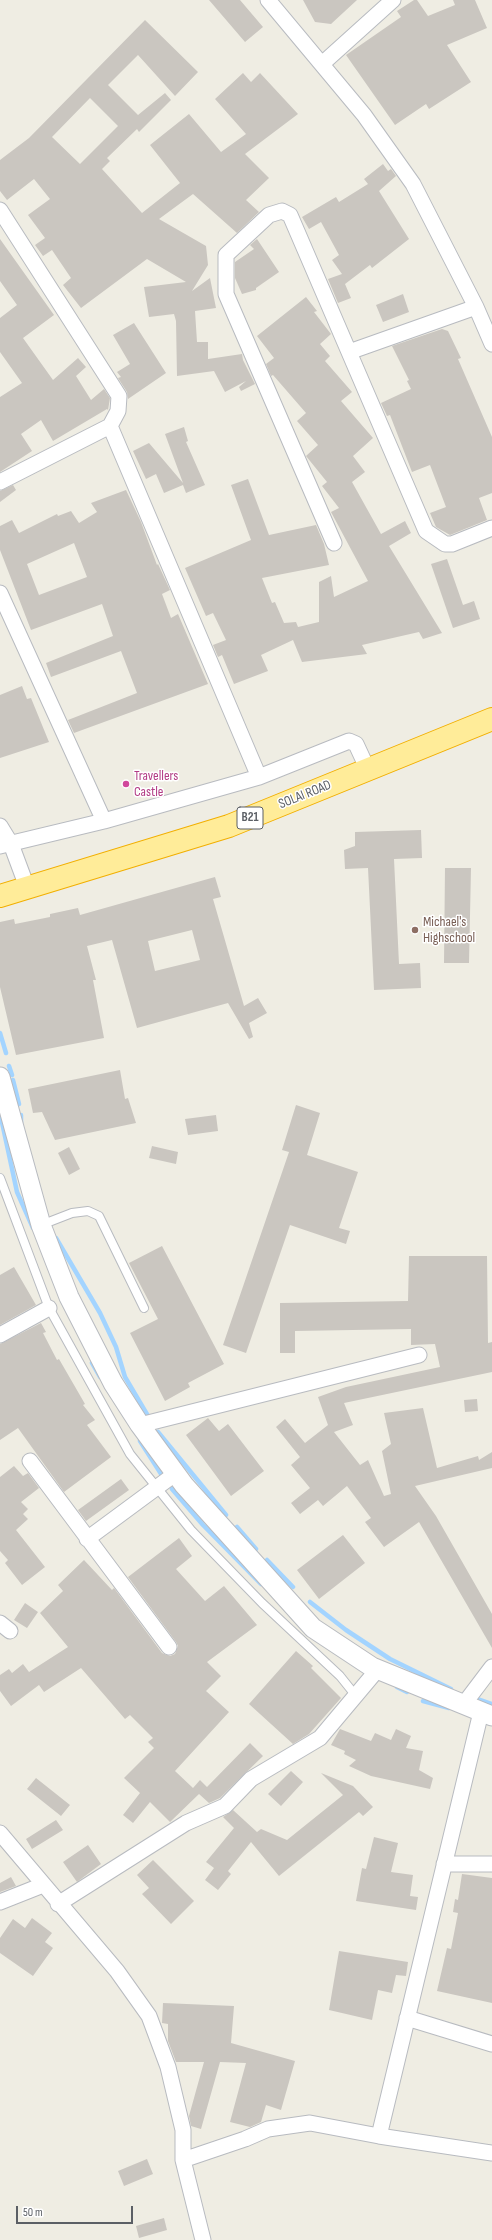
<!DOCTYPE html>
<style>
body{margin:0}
#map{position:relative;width:492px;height:2240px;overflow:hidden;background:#efede3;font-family:"Sofia Sans Condensed",sans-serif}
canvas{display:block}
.scale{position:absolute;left:16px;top:2206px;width:117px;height:18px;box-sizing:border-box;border:2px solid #5b5f65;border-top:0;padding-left:5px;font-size:12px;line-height:14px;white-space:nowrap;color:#5b5f65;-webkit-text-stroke:3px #fff;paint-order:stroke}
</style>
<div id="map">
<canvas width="492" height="2240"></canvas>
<div class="scale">50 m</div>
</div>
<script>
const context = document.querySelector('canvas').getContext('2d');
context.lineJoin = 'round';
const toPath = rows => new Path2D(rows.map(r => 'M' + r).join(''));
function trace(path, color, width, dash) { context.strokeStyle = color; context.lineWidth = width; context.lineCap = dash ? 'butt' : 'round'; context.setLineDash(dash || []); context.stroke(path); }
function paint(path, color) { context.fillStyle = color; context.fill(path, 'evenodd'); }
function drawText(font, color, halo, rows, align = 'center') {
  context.font = font + ' "Sofia Sans Condensed",sans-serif'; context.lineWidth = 3; context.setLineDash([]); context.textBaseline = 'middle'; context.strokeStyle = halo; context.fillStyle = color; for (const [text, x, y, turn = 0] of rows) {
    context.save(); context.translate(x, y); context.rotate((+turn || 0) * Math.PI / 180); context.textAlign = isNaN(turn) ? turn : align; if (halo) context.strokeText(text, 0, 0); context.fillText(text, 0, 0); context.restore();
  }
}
trace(toPath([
 [0,1033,6,1053],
 [9,1066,12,1075],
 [13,1080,19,1104],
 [0,1113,17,1192,33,1228],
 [21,1115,21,1123],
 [56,1238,100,1313,116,1347,125,1377,148,1416],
 [92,1363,100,1377],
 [158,1432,226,1515],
 [140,1441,163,1477],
 [172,1489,203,1525,261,1584],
 [237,1527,256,1549],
 [267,1560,293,1587],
 [310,1602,346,1630,390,1659,451,1689],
 [397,1687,407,1692],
 [477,1699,492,1704],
 [423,1701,449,1708]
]), '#a3d4ff', 4.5);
paint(toPath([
 [209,0,240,0,263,27,245,42],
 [303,0,357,0,331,24,315,22],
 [414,0,417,0,428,16,455,5,453,0,475,0,487,28,447,45,471,82,429,109,426,104,395,125,346,55,401,17,397,11],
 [145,20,198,72,175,96,138,55,108,85,138,115,165,93,171,100,139,132,137,129,107,158,110,161,102,169,142,213,180,183,150,145,189,114,221,152,246,134,215,99,243,73,251,82,260,73,298,114,245,154,269,178,246,200,259,212,237,233,193,194,159,219,206,246,208,265,192,291,210,278,216,308,195,311,197,342,208,342,208,359,242,354,243,360,255,384,241,391,239,387,246,381,225,392,214,371,177,376,176,321,174,314,149,317,144,287,186,282,147,259,81,308,63,285,71,278,52,250,43,256,35,245,45,238,28,215,50,199,34,179,7,200,0,191,0,160,29,138],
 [90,98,118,126,80,164,52,137],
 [383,164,388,171,391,169,396,176,379,191,409,239,372,268,370,265,345,284,351,298,338,303,328,279,342,274,332,260,339,255,321,222,309,229,302,217,336,197,339,202,368,184,364,179],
 [0,239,54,315,23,338,53,380,78,358,86,367,76,376,91,400,104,389,110,398,108,410,107,409,53,441,41,420,21,434,32,451,0,472,0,397,22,383,0,352,0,318,17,305,0,281],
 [257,239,279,272,256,288,256,290,242,294,235,278,235,262,254,249,250,245],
 [403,294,409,312,383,322,376,305],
 [306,297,317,311,314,312,331,334,320,344,330,356,325,361,352,392,341,401,373,438,353,456,365,472,352,482,381,534,405,521,411,533,389,546,442,633,423,639,419,632,362,645,367,654,302,662,293,640,261,655,268,671,234,684,222,655,218,657,213,645,226,640,213,613,206,616,185,568,251,540,231,485,248,479,269,535,316,525,324,544,329,565,262,578,272,603,275,602,284,623,296,622,298,627,319,622,319,582,331,576,334,597,368,581,331,512,339,508,322,486,327,482,306,456,318,445,297,421,306,413,273,375,271,376,266,364,274,358,257,336],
 [134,323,166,373,128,399,127,392,118,378,121,377,117,372,130,364,113,335],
 [442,329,448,331,461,358,458,359,492,437,492,493,479,498,487,520,450,535,436,527,430,513,446,507,430,465,412,472,390,415,387,416,381,403,411,389,407,381,409,380,392,346],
 [184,427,188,441,186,442,205,485,186,493,183,485,164,493,156,474,146,479,133,451,149,443,183,483,165,434],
 [13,485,16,490,0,502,0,491],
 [126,490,141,522,157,565,158,564,170,590,162,594,171,618,178,614,208,684,74,733,68,720,137,693,121,651,51,677,46,663,113,636,102,604,31,630,0,550,0,526,12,520,19,533,57,514,58,516,71,511,79,523,97,512,91,503],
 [74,543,87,577,39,595,27,564],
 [447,559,463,605,474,601,480,619,453,628,431,564],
 [22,686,27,699,31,698,49,742,0,758,0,695],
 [421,830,422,858,394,859,399,964,420,963,421,988,374,990,368,868,345,869,344,850,355,846,355,832],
 [445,868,471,868,469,963,444,963],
 [215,877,221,897,213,899,244,1006,258,998,267,1013,249,1023,253,1037,249,1039,228,1003,137,1028,112,940,87,946,96,980,93,980,104,1038,16,1055,0,987,0,922,14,919,15,924,50,917,50,914,78,908,80,915],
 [192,930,200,960,155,971,148,941],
 [120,1070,125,1099,128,1098,136,1123,55,1140,42,1112,33,1113,28,1089],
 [296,1105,320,1113,307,1155,358,1172,339,1228,350,1231,346,1244,290,1225,246,1353,223,1345,289,1152,282,1150],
 [216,1115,218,1131,188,1135,185,1119],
 [152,1146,178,1152,176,1164,149,1158],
 [69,1147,80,1169,69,1175,58,1153],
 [162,1246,224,1364,188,1383,190,1387,165,1401,130,1333,158,1319,129,1263],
 [409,1256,487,1256,488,1343,492,1342,492,1372,344,1403,353,1425,334,1432,360,1465,368,1460,384,1496,391,1494,382,1451,391,1444,384,1413,423,1408,437,1468,478,1456,479,1460,492,1452,492,1468,415,1486,436,1516,492,1614,492,1648,419,1522,384,1547,365,1522,371,1518,347,1486,323,1506,318,1500,300,1514,291,1503,310,1488,291,1465,300,1457,276,1427,285,1419,305,1443,328,1425,318,1397,346,1387,440,1367,435,1344,411,1345,411,1329,295,1331,295,1353,280,1353,280,1303,408,1301],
 [14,1267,36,1305,0,1325,0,1275],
 [41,1323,46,1332,43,1333,57,1360,59,1359,85,1404,83,1405,95,1420,87,1425,111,1457,64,1492,18,1428,0,1440,0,1344],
 [477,1399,478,1411,465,1412,464,1400],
 [208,1418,219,1431,228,1424,264,1471,231,1496,186,1435],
 [14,1466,23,1476,28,1473,39,1488,21,1502,28,1509,23,1514,28,1519,16,1530,45,1567,22,1585,5,1563,8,1560,0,1551,0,1477],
 [121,1479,129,1490,86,1521,78,1510],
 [343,1535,365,1563,319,1599,297,1570],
 [179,1538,192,1556,176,1569,205,1601,224,1586,257,1625,207,1662,221,1676,206,1691,229,1712,175,1771,193,1788,200,1780,207,1787,250,1743,263,1756,220,1798,209,1803,199,1794,170,1822,150,1802,133,1823,123,1815,140,1793,124,1778,154,1748,148,1742,153,1738,130,1715,125,1719,81,1668,44,1692,39,1685,11,1706,0,1691,0,1675,9,1669,12,1673,23,1664,29,1672,68,1647,40,1613,63,1591,58,1585,84,1560,112,1590,114,1588,162,1653,170,1656,175,1654,178,1646,176,1642,128,1577],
 [25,1603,38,1612,27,1628,14,1620],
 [296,1651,313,1666,311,1668,341,1698,309,1734,293,1744,249,1704],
 [340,1729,371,1741,375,1733,391,1740,396,1729,411,1736,406,1748,423,1751,419,1770,433,1778,430,1789,371,1776,349,1766,356,1760,344,1754,345,1751,331,1745],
 [291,1771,303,1782,281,1806,268,1794],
 [321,1773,353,1786,373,1807,363,1816,359,1812,279,1876,251,1842,228,1871,231,1874,218,1890,205,1880,214,1868,206,1862,234,1828,223,1817,233,1810,257,1832,261,1829,287,1840,343,1795],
 [36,1778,70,1805,61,1816,27,1789],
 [56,1820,63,1830,32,1849,26,1839],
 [374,1837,398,1843,391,1872,413,1875,410,1896,418,1897,416,1910,356,1901,362,1868,366,1869],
 [88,1845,101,1864,77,1882,63,1862],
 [153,1860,194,1901,171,1924,142,1894,149,1888,137,1875],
 [462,1874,492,1878,492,2003,437,1991,447,1948,451,1949,458,1913,453,1912,455,1899,458,1900],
 [11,1877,16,1886,0,1892,0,1883],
 [32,1918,52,1933,45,1942,53,1948,33,1976,0,1953,0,1938,13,1919,25,1928],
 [339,1951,408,1962,406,1976,396,1975,392,1993,378,1990,372,2020,329,2010],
 [163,2003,234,2006,231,2043,295,2061,281,2110,266,2105,261,2122,250,2127,230,2122,246,2063,220,2062,201,2129,191,2126,189,2116,204,2062,176,2062,168,2041,168,2024,162,2023],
 [147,2159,153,2174,124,2186,118,2171],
 [164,2218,167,2230,139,2238,136,2226]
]), '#cac6c0');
const service = toPath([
 [0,1178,49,1308,130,1454,191,1530,262,1603,340,1676,356,1696],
 [41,1225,72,1213,88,1211,99,1216,144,1308]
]);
const minor = toPath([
 [268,0,364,115,413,184,476,307,492,344],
 [322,64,393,0],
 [0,210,119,396,118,411,110,426,0,482],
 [349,352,476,307],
 [110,426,259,777],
 [334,543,226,294,226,255,269,215,282,211,290,215,426,531,445,544,452,544,492,528],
 [0,593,104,821],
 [0,826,11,844,27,887],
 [0,846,104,821,259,777,349,741,356,744,368,770],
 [0,1335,49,1308],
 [140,1425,419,1355],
 [30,1461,169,1647],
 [87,1539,175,1474],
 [0,1623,10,1631],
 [464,1704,492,1667],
 [0,1833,117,1971,149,2016,168,2067,183,2130,183,2160,245,2139,268,2129,310,2123,379,2136,492,2153],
 [444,1864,492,1864],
 [0,1902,43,1885],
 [58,1904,186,1823,225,1806,251,1779,320,1738,378,1669],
 [407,2018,492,2044],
 [379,2136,481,1712],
 [183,2160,203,2240]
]);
const tertiary = toPath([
 [0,1077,41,1225,69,1297,113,1383,140,1425,184,1485,313,1628,372,1667,492,1716]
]);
const trunk = toPath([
 [0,896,229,826,492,719]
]);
trace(service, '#b8bbc0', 10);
trace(minor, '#b8bbc0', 17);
trace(tertiary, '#b8bbc0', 21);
trace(trunk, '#f2af00', 24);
trace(service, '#fff', 8);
trace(minor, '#fff', 15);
trace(tertiary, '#fff', 19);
trace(trunk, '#ffec99', 22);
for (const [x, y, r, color] of [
 [126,784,4,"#d1479c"],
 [415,930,4,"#8d6e63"]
]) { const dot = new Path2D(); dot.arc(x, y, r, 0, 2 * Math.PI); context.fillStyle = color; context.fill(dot); trace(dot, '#fff', 1.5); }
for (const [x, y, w] of [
 [250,818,26]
]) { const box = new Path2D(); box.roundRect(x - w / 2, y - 11, w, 22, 3); context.fillStyle = '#fff'; context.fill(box); trace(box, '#5b5f65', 1); }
drawText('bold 13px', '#5b5f65', null, [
 ["B21",250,818]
]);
drawText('14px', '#b23c85', '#fff', [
 ["Travellers",134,776],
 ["Castle",134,792]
], 'left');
drawText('14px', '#5b5f65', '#fff', [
 ["SOLAI ROAD",305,795,-22]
]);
drawText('14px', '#785e54', '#fff', [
 ["Michael's",423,922],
 ["Highschool",423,938]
], 'left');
</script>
